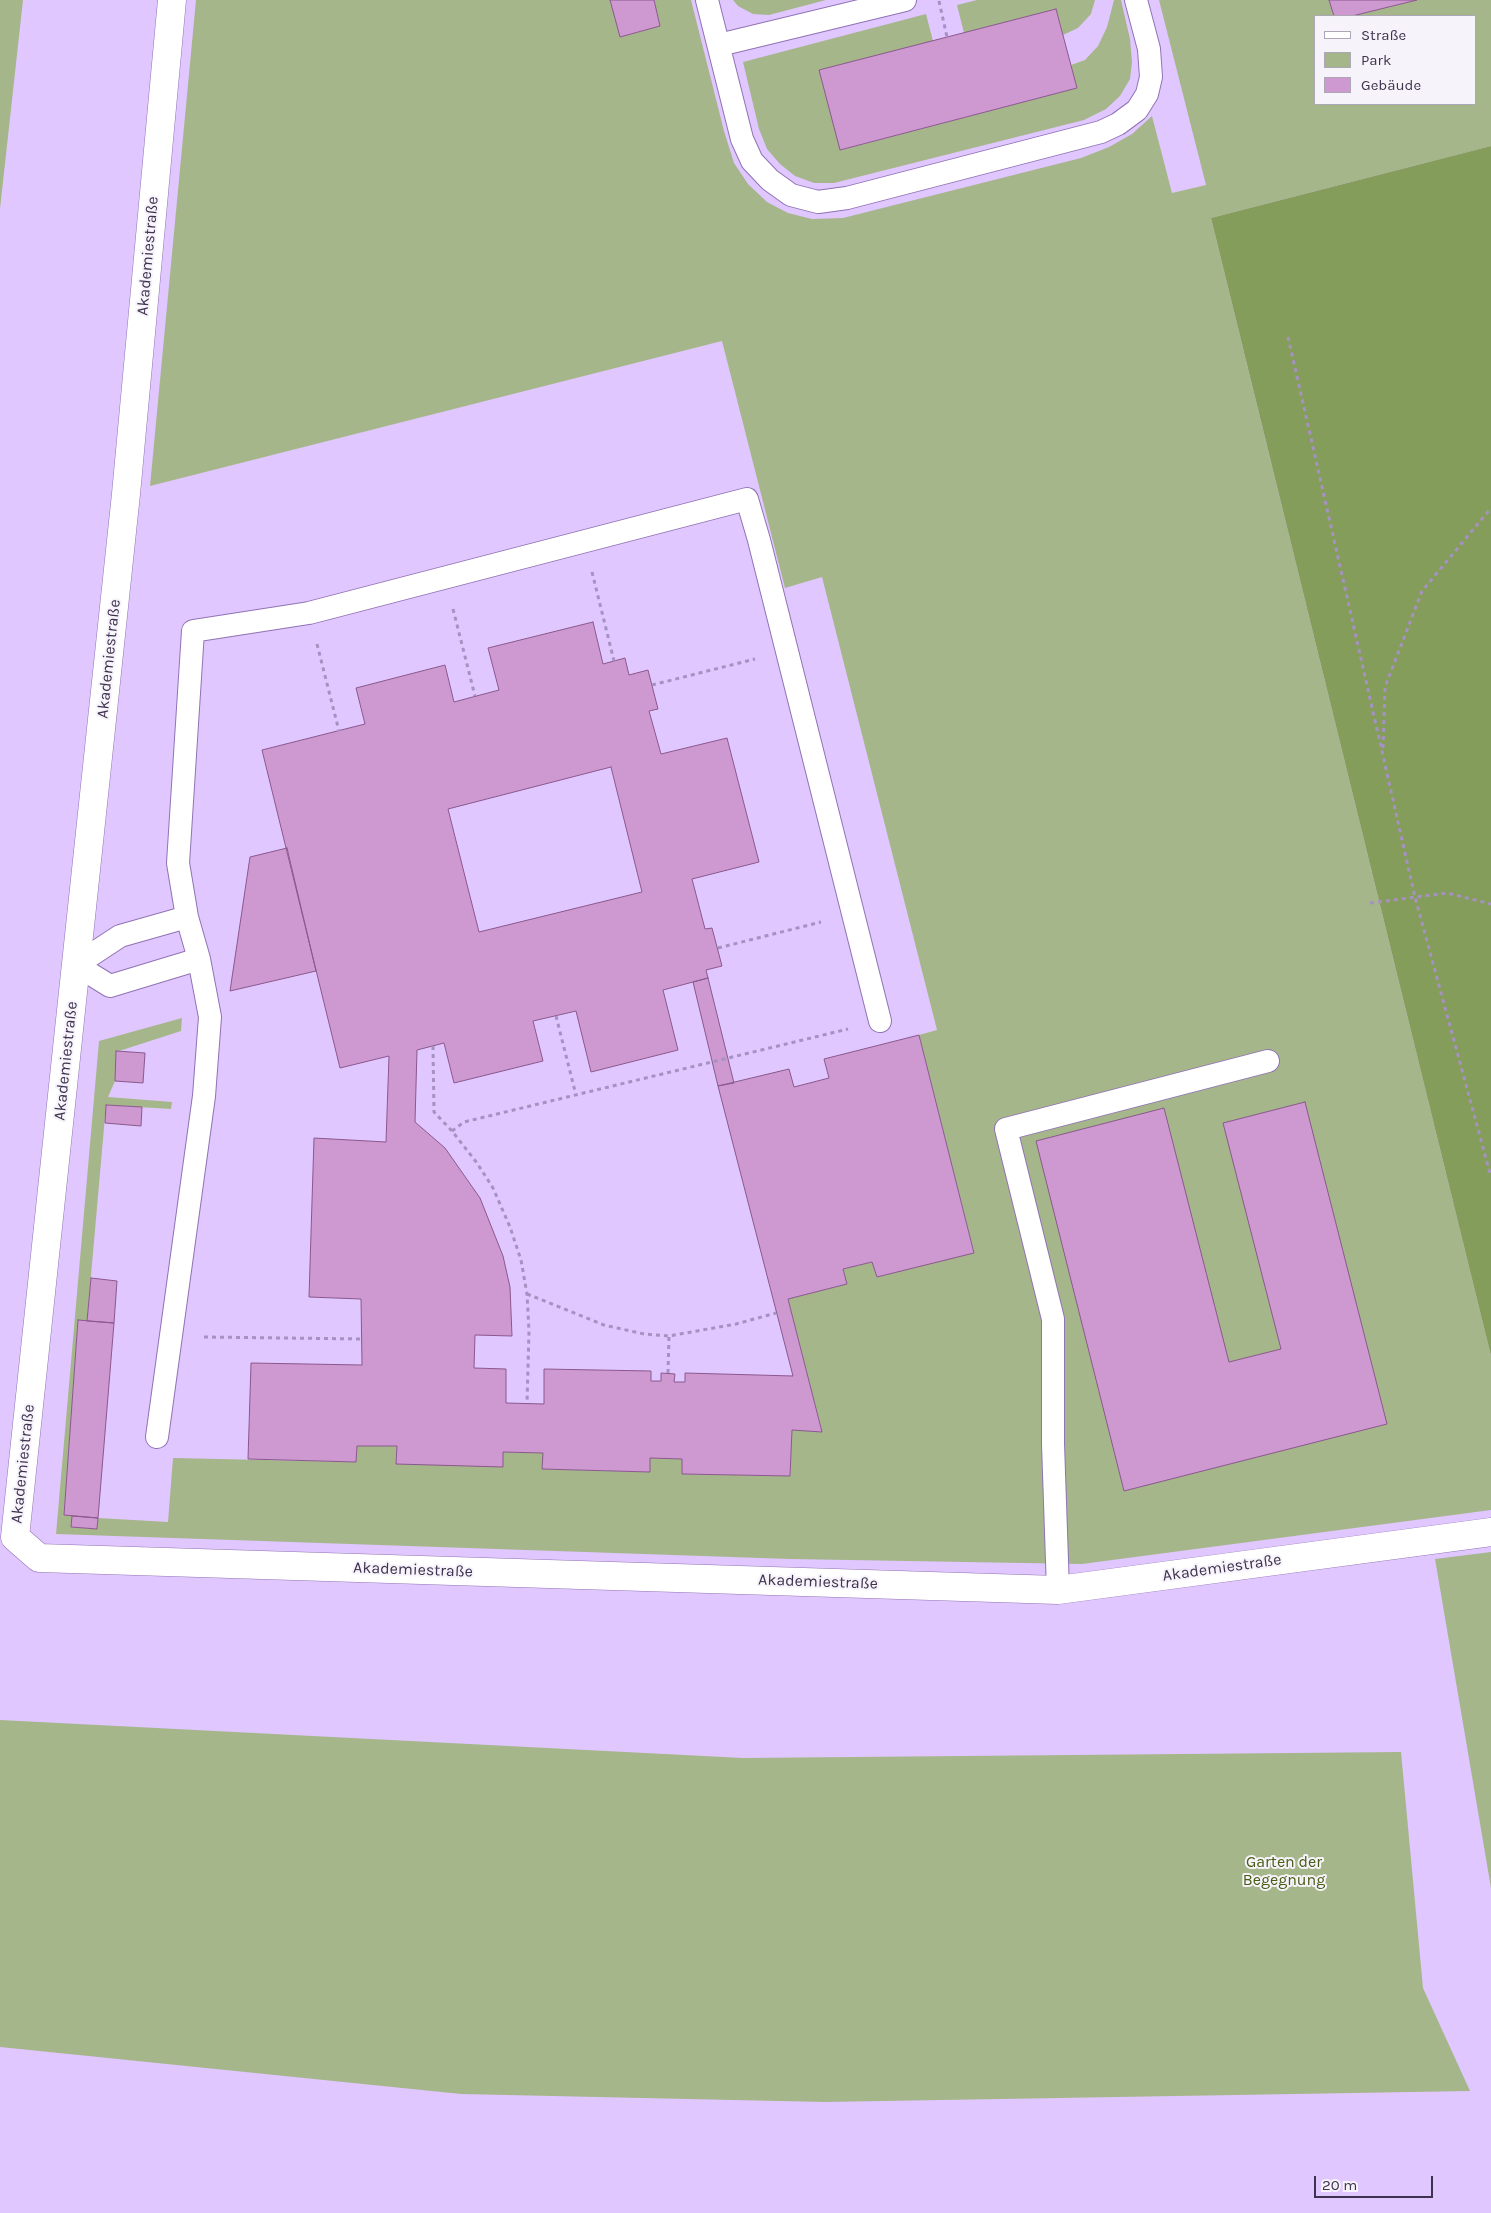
<!DOCTYPE html>
<meta charset="utf-8">
<style>
body{margin:0}
#map{position:relative;width:1491px;height:2213px;overflow:hidden;background:#e0c7ff;font-family:Karla,sans-serif}
canvas{display:block}
.legend{position:absolute;left:1314px;top:15px;width:162px;height:90px;box-sizing:border-box;background:#f6f3fa;border:1px solid #aca6b5;margin:0;padding:6px 9px;list-style:none;font-size:15px;color:#3e324e}
.legend li{display:flex;align-items:center;gap:10px;height:25px}
.legend b{width:25px;border:1px solid #aca6b5}
.scale{position:absolute;left:1314px;top:2176px;width:119px;height:22px;box-sizing:border-box;border:2px solid #3e324e;border-top:0;padding-left:6px;font-size:15px;line-height:18px;white-space:nowrap;color:#3e324e;-webkit-text-stroke:4px #f6f3fa;paint-order:stroke}
</style>
<div id="map">
<canvas width="1491" height="2213"></canvas>
<ul class="legend">
<li><b style="height:6px;background:#fff"></b>Straße</li>
<li><b style="height:14px;background:#a6b68b"></b>Park</li>
<li><b style="height:14px;background:#cd99d0"></b>Gebäude</li>
</ul>
<div class="scale">20 m</div>
</div>
<script>
const context = document.querySelector('canvas').getContext('2d');
context.lineJoin = 'round';
function paint(path, color) { context.fillStyle = color; context.fill(path, 'evenodd'); }
const toPath = rows => new Path2D(rows.map(r => 'M' + r).join(''));
function trace(path, color, width, dash) { context.strokeStyle = color; context.lineWidth = width; context.lineCap = dash ? 'butt' : 'round'; context.setLineDash(dash || []); context.stroke(path); }
function drawText(font, color, halo, rows, align = 'center') {
  context.font = font + ' Karla,sans-serif'; context.lineWidth = 4; context.setLineDash([]); context.textBaseline = 'middle'; context.strokeStyle = halo; context.fillStyle = color; for (const [text, x, y, turn = 0] of rows) {
    context.save(); context.translate(x, y); context.rotate((+turn || 0) * Math.PI / 180); context.textAlign = isNaN(turn) ? turn : align; if (halo) context.strokeText(text, 0, 0); context.fillText(text, 0, 0); context.restore();
  }
}
paint(toPath([
 [0,0,23,0,0,209],
 [196,0,610,0,620,37,660,26,654,0,691,0,724,131,734,163,748,184,767,202,788,213,812,219,843,218,1081,158,1109,147,1132,134,1152,116,1172,193,1206,185,1159,0,1329,0,1334,16,1315,16,1315,104,1475,104,1475,16,1352,16,1417,0,1491,0,1491,146,1211,218,1491,1356,1491,1510,1082,1564,790,1559,56,1534,99,1041,182,1018,181,1031,116,1052,115,1081,108,1097,172,1102,171,1109,106,1105,87,1321,78,1320,64,1515,72,1516,71,1527,97,1529,98,1518,168,1522,173,1458,356,1462,357,1446,397,1446,396,1463,503,1466,503,1452,543,1453,543,1469,649,1472,650,1458,682,1459,682,1474,790,1476,792,1430,822,1432,788,1299,846,1284,843,1269,872,1262,877,1277,974,1252,919,1035,937,1030,822,577,785,588,722,341,150,486],
 [733,0,826,0,769,15,753,14,738,6],
 [977,0,1095,0,1091,14,1078,28,1063,35,1056,9,964,33,957,5],
 [1114,0,1121,0,1130,39,1132,62,1130,79,1120,96,1106,109,1084,120,834,183,814,183,795,176,780,164,767,149,759,129,743,62,926,14,933,41,819,70,841,150,1077,88,1071,65,1085,60,1098,46,1107,27],
 [1491,1552,1491,1888,1435,1559],
 [0,1720,743,1758,1401,1752,1423,1988,1470,2091,824,2102,461,2094,0,2047]
]), '#a6b68b');
paint(toPath([
 [1491,146,1491,1356,1211,218]
]), '#859d5a');
const building = toPath([
 [610,0,654,0,660,26,620,37,610,0],
 [1329,0,1417,0,1352,16,1334,16,1329,0],
 [1056,9,1077,88,840,150,819,70,1056,9],
 [593,622,603,664,625,658,629,675,648,670,658,709,649,711,661,754,727,738,759,862,692,879,705,929,712,928,722,966,706,970,708,978,663,990,678,1050,591,1072,576,1011,533,1021,543,1061,454,1083,444,1043,417,1050,415,1122,445,1148,480,1198,503,1256,510,1287,512,1336,475,1335,474,1368,506,1369,506,1403,544,1404,544,1369,651,1371,651,1381,661,1381,661,1373,675,1374,674,1382,685,1382,685,1373,793,1376,718,1086,789,1069,794,1087,829,1078,824,1059,919,1035,974,1253,877,1277,872,1262,843,1269,847,1284,788,1299,822,1432,792,1430,790,1476,682,1474,682,1459,650,1458,650,1472,542,1469,543,1453,503,1452,503,1467,396,1464,397,1446,357,1446,356,1462,248,1459,251,1363,362,1365,361,1299,309,1297,314,1138,386,1142,389,1056,340,1068,262,750,365,724,356,688,445,665,454,702,499,690,488,648,593,622],
 [611,767,642,892,479,932,448,809,611,767],
 [287,848,316,971,230,991,250,857,287,848],
 [708,978,734,1083,718,1086,693,982,708,978],
 [116,1051,145,1053,143,1083,115,1081,116,1051],
 [1305,1102,1387,1424,1124,1491,1036,1141,1164,1108,1229,1362,1281,1349,1223,1123,1305,1102],
 [106,1105,142,1107,141,1126,105,1123,106,1105],
 [91,1278,117,1281,114,1323,87,1321,91,1278],
 [78,1320,114,1323,98,1518,64,1515,78,1320],
 [72,1516,98,1518,97,1529,71,1527,72,1516]
]);
paint(building, '#cd99d0');
trace(building, '#8a588d', 1);
const service = toPath([
 [707,0,742,139,752,161,770,180,791,195,818,202,847,198,1101,132,1118,124,1137,110,1147,94,1151,77,1149,49,1136,0],
 [719,45,905,0],
 [187,917,120,936,76,965,110,986,199,959],
 [157,1437,204,1096,210,1017,199,959,187,917,178,863,193,631,309,613,747,499,759,540,880,1021],
 [1058,1590,1053,1444,1053,1319,1006,1129,1268,1061]
]);
const minor = toPath([
 [172,0,126,494,15,1537,39,1558,1058,1590,1491,1532]
]);
trace(service, '#9173b3', 24);
trace(minor, '#9173b3', 29);
trace(toPath([
 [939,1,947,37],
 [1288,337,1415,897,1491,1177],
 [592,572,614,661],
 [453,609,475,696],
 [317,644,339,731],
 [652,685,755,659],
 [1383,748,1385,687,1422,591,1491,508],
 [1370,903,1447,893,1491,904],
 [718,948,821,922],
 [556,1016,576,1095],
 [433,1046,434,1112,452,1131,477,1163,493,1188,510,1227,521,1260,527,1294,529,1331,527,1403],
 [452,1131,464,1122,848,1029],
 [527,1294,604,1325,644,1334,669,1336,736,1324,776,1313],
 [204,1337,362,1339],
 [668,1373,669,1336]
]), '#a692c0', 3, [4, 4]);
trace(service, '#fff', 22);
trace(minor, '#fff', 28);
drawText('16px', '#3e324e', '#f6f3fa', [
 ["Akademiestraße",148,256,-85],
 ["Akademiestraße",109,659,-84],
 ["Akademiestraße",66,1061,-84],
 ["Akademiestraße",23,1464,-84],
 ["Akademiestraße",1222,1568,-8],
 ["Akademiestraße",413,1570,2],
 ["Akademiestraße",818,1582,2]
]);
drawText('16px', '#485d14', '#f6f3fa', [
 ["Garten der",1284,1862],
 ["Begegnung",1284,1880]
]);
</script>
